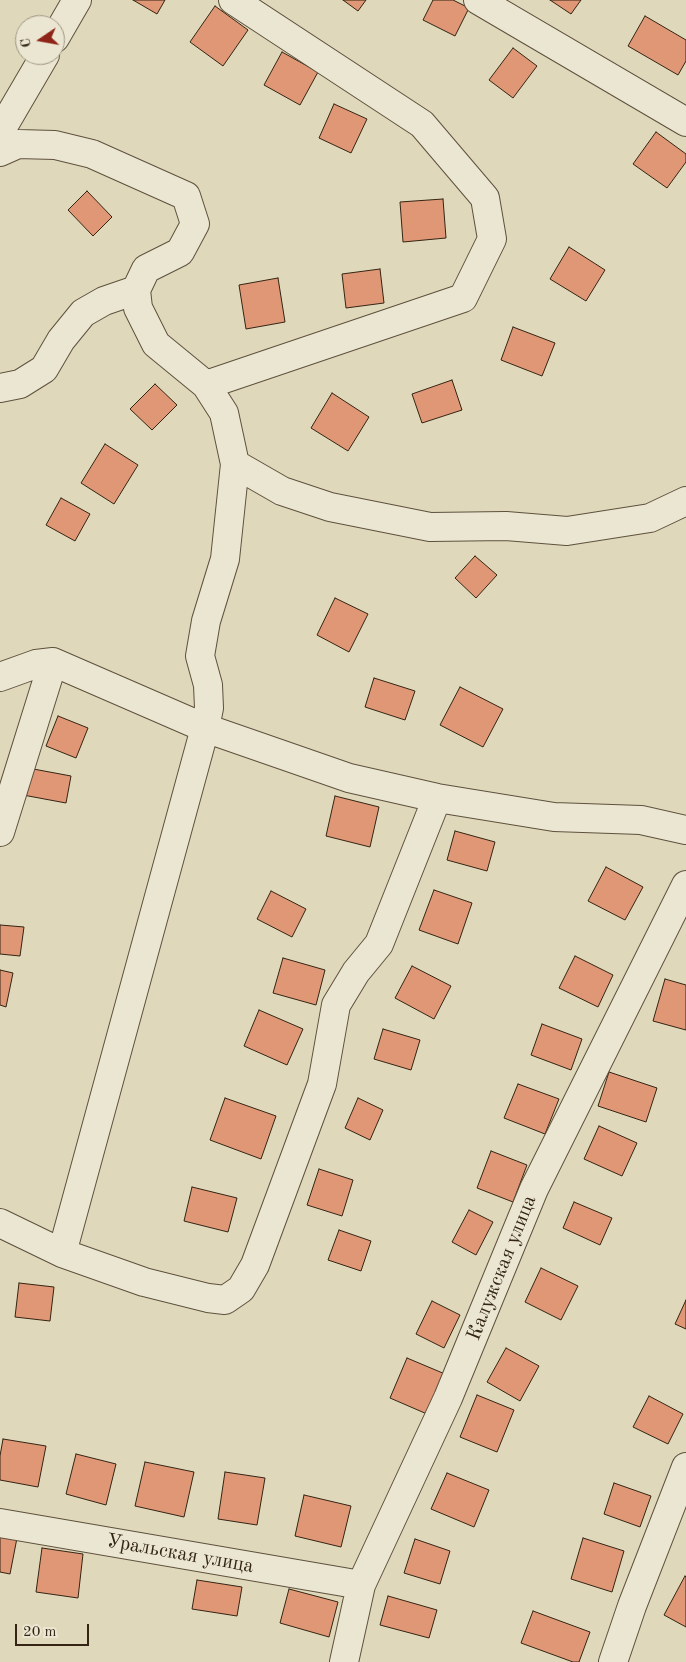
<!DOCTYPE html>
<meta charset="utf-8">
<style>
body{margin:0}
#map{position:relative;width:686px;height:1662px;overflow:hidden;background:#e0d8ba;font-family:"Old Standard TT",serif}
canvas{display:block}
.north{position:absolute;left:15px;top:15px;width:50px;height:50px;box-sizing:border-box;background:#ebe6d2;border:1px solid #a19886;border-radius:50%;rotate:258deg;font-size:14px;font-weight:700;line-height:20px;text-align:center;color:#332414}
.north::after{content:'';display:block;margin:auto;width:18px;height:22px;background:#8f2418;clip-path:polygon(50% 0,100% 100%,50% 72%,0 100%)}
.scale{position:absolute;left:15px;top:1624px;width:74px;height:22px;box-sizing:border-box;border:2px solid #332414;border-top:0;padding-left:6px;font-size:15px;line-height:18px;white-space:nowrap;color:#332414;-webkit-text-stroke:4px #ebe6d2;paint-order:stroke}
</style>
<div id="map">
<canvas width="686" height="1662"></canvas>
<div class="north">С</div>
<div class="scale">20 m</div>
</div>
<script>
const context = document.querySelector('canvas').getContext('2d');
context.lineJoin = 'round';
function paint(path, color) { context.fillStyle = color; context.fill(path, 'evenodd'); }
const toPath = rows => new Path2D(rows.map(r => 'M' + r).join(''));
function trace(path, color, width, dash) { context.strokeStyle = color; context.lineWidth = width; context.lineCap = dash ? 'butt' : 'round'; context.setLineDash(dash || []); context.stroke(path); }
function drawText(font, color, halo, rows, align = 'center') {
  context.font = font + ' "Old Standard TT",serif'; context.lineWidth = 5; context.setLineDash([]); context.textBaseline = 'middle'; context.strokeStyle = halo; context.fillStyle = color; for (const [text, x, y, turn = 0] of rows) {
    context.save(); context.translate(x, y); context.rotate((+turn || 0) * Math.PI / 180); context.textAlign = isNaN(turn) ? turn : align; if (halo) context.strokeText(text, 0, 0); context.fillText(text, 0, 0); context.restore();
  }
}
const building = toPath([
 [133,0,165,0,157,14,133,0],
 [343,0,366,0,358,11,343,0],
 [433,0,453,0,469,8,455,36,423,20,433,0],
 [550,0,581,0,571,14,550,0],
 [215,6,248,30,223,66,190,42,215,6],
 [645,16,686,40,686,61,678,75,628,46,645,16],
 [513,48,537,66,513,98,489,80,513,48],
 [282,52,318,72,300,105,264,85,282,52],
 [334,104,367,119,351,153,319,138,334,104],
 [656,132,686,154,686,162,667,188,633,164,656,132],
 [87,191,112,217,93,236,68,210,87,191],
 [443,199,446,238,403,242,400,202,443,199],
 [569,247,605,270,586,301,550,279,569,247],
 [380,269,384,303,346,308,342,274,380,269],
 [278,278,285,322,246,329,239,285,278,278],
 [513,327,555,343,542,376,501,360,513,327],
 [452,380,462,410,422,423,412,394,452,380],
 [155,384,177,405,152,430,130,409,155,384],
 [332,393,369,417,348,451,311,428,332,393],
 [105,444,138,465,114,504,81,483,105,444],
 [61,498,90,514,75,541,46,525,61,498],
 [475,556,497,575,476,598,455,578,475,556],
 [335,598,368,614,349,652,317,635,335,598],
 [374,678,415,691,405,720,365,707,374,678],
 [460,687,503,709,483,747,440,725,460,687],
 [58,716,88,728,76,758,46,746,58,716],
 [28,768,71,776,66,803,23,795,28,768],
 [335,796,379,807,370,847,326,836,335,796],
 [455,831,495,842,487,871,447,860,455,831],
 [606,867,643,887,625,920,588,901,606,867],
 [434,890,472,903,458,944,419,930,434,890],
 [271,891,306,909,292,937,257,919,271,891],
 [0,925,24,927,20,956,0,954,0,925],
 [575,956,613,975,598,1007,559,988,575,956],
 [283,958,325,970,316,1005,273,993,283,958],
 [412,966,451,986,434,1019,395,998,412,966],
 [0,970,13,973,6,1007,0,1005,0,970],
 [665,979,686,985,686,1030,653,1021,665,979],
 [259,1010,303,1029,287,1065,244,1046,259,1010],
 [542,1024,582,1039,571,1070,531,1055,542,1024],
 [383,1029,420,1040,411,1070,374,1059,383,1029],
 [609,1072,657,1088,646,1122,598,1106,609,1072],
 [518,1084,559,1099,545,1134,504,1118,518,1084],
 [225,1098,276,1116,261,1159,210,1140,225,1098],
 [358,1098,383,1110,370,1140,345,1128,358,1098],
 [599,1126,637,1143,622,1176,584,1159,599,1126],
 [491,1151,527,1165,513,1202,477,1188,491,1151],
 [319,1169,353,1180,342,1216,307,1205,319,1169],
 [192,1187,237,1198,228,1232,184,1221,192,1187],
 [574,1202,612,1218,600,1245,563,1228,574,1202],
 [469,1210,493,1222,476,1255,452,1242,469,1210],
 [339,1230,371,1241,361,1271,328,1260,339,1230],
 [541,1268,578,1286,561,1320,525,1302,541,1268],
 [19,1283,54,1287,50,1321,15,1317,19,1283],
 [686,1300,686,1329,675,1324,686,1300],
 [432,1301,460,1315,444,1348,416,1334,432,1301],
 [506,1348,539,1366,520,1401,487,1382,506,1348],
 [407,1358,445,1374,427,1414,390,1398,407,1358],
 [477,1395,514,1410,497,1452,460,1437,477,1395],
 [649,1396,683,1414,668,1444,633,1427,649,1396],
 [3,1439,46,1446,38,1487,0,1480,0,1456,3,1439],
 [76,1454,116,1464,106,1505,66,1494,76,1454],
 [145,1462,194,1472,184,1517,135,1506,145,1462],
 [225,1472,265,1478,257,1525,218,1519,225,1472],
 [447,1473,489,1490,474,1527,431,1509,447,1473],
 [614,1483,651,1496,640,1527,604,1514,614,1483],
 [304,1495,351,1506,341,1547,295,1536,304,1495],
 [0,1535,17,1538,10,1574,0,1572,0,1535],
 [583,1538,624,1551,612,1592,571,1579,583,1538],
 [415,1539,450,1551,440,1584,404,1573,415,1539],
 [42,1548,83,1554,78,1598,36,1592,42,1548],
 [685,1576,686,1577,686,1627,664,1615,685,1576],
 [197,1580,242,1587,237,1616,192,1609,197,1580],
 [289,1589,338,1602,329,1637,280,1623,289,1589],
 [388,1596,437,1610,429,1638,380,1625,388,1596],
 [533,1611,590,1632,579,1662,573,1662,521,1643,533,1611]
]);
paint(building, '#e09775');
trace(building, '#332414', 1);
const minor = toPath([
 [478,0,686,122],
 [55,38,77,0],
 [0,132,45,55],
 [0,152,18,144,55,145,92,154,186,196,195,224,180,252,146,269,136,290,138,308,156,344,206,385,224,413,235,464,225,559,206,621,200,656,208,685,209,708,205,728,62,1253,0,1223],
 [206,385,463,298,492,239,485,198,422,124,233,0],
 [0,388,20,384,44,369,61,340,83,313,104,301,136,290],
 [235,464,282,491,330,507,430,527,506,526,567,531,650,518,686,501],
 [0,677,36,664,53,662,205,728,349,778,437,798,554,817,641,820,686,830],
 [0,832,53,662],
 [62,1253,144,1282,208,1298,225,1300,241,1289,255,1265,322,1084,336,1005,356,972,379,944,437,798],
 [0,1523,361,1585],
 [344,1662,361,1585,448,1398,534,1189,686,885],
 [613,1662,632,1606,686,1467]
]);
trace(minor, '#5e513e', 30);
trace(minor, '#ebe6d2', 28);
drawText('20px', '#332414', '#ebe6d2', [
 ["Калужская улица",502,1268,-68],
 ["Уральская улица",180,1554,10]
]);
</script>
